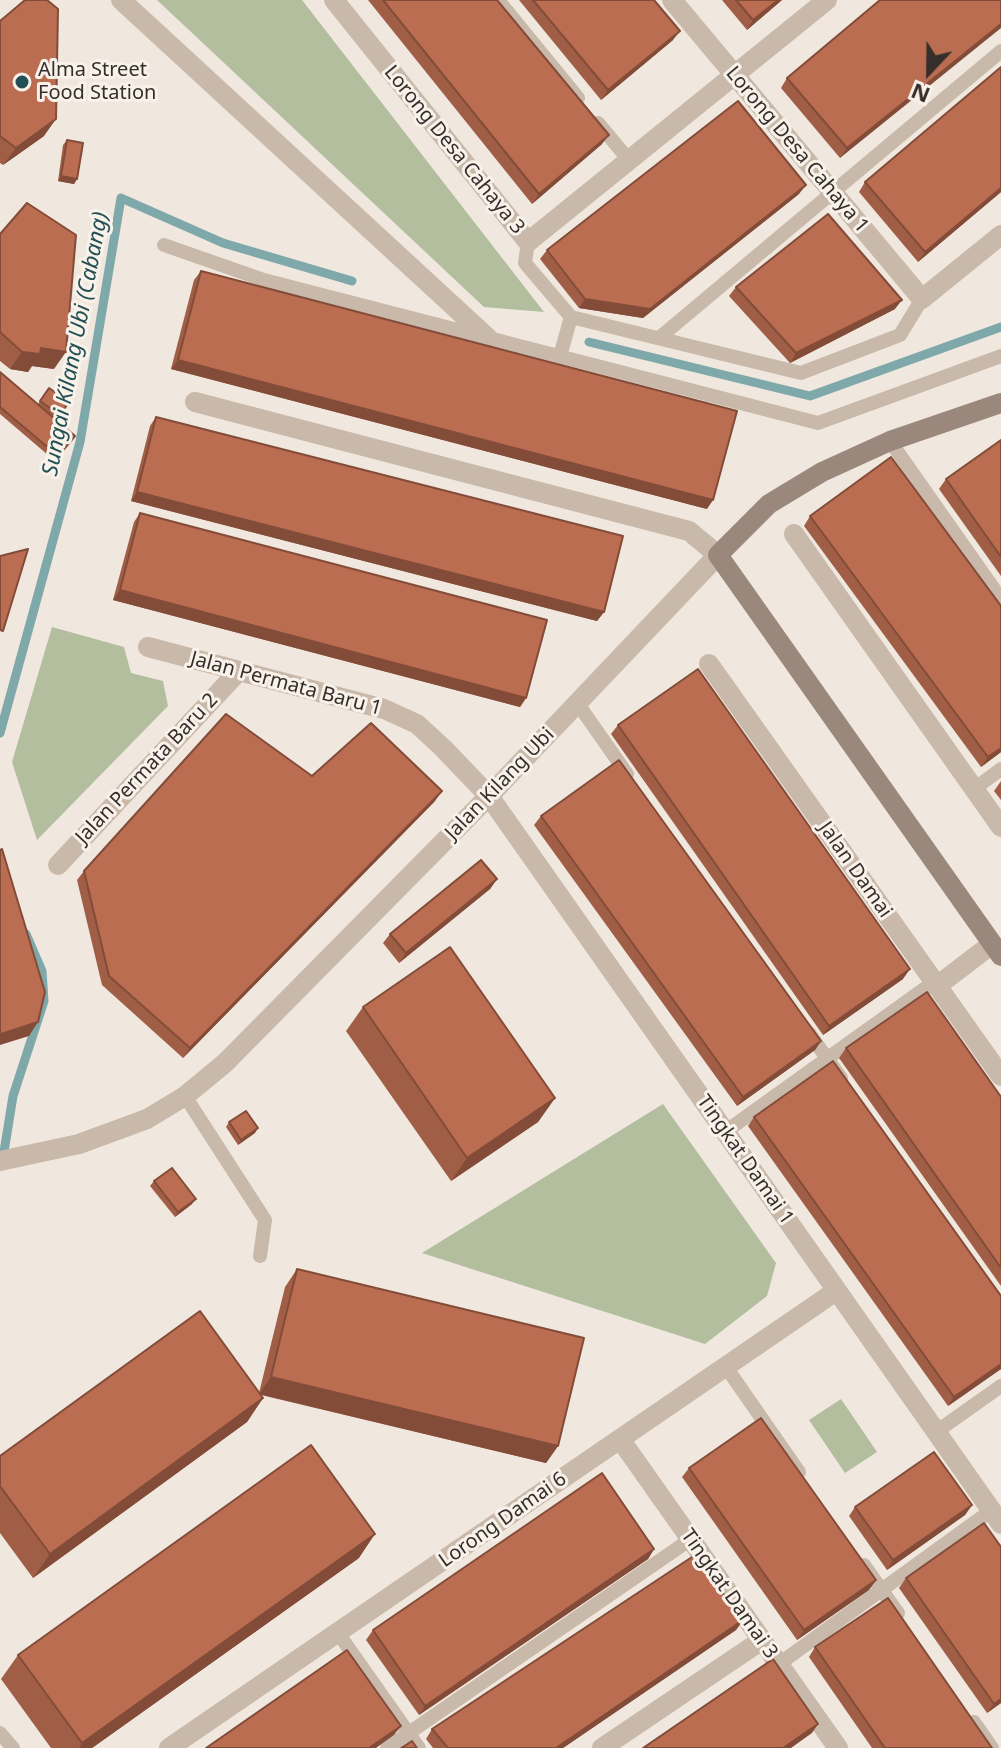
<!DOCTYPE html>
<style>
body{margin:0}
#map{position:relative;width:1001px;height:1748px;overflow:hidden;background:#f0e8de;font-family:"Noto Sans",sans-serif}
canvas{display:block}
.north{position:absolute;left:889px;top:32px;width:80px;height:80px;-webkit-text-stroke:6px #f8f2ea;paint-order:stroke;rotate:202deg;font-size:22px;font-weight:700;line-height:32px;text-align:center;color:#362e2a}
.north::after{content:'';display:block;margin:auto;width:28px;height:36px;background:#362e2a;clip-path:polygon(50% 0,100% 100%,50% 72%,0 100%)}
</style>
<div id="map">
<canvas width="1001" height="1748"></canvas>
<div class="north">N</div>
</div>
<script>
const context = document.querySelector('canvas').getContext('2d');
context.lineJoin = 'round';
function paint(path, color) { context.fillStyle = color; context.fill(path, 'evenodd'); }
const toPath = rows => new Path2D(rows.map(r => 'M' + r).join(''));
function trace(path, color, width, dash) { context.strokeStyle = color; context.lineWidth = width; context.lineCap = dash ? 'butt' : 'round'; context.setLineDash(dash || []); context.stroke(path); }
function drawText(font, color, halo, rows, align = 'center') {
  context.font = font + ' "Noto Sans",sans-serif'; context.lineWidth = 6; context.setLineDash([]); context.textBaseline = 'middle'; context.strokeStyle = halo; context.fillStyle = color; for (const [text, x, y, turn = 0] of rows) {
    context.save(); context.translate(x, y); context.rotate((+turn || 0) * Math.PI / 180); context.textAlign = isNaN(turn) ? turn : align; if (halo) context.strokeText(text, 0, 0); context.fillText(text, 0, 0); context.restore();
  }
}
paint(toPath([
 [157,0,302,0,544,312,484,307],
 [52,627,124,647,131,673,163,681,168,706,37,840,12,762],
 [663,1104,776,1263,767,1296,705,1344,422,1253],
 [841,1399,877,1452,845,1473,809,1420]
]), '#b3be9f');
trace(toPath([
 [589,342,810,396,1001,327],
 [0,733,80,442,121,198,223,243,352,281],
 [3,1158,13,1096,44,1001,42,971,26,934]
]), '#7fa8ab', 9);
trace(toPath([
 [498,0,578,98],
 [598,123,629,160],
 [528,242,525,263,571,317,801,373,900,335,922,299],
 [164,245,264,280,818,423,1001,356],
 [659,338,1001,51],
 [560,356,571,317],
 [890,441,1001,599],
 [578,704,627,774],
 [974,789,1001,769],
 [809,1033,841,1078],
 [185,1096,265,1220,260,1256],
 [725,1132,934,982],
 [726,1367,799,1472],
 [936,1432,1001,1386],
 [864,1565,898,1613],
 [338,1633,419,1748],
 [779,1664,992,1510],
 [974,1722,992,1748],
 [0,1733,13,1748],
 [387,1748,691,1539]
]), '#c8b9ab', 14);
trace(toPath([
 [121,0,488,338],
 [334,0,528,242,827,0],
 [672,0,922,299,1001,235],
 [195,402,689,531,718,555],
 [794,534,1001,827],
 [148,647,384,709,417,724,443,748,489,796,1001,1524],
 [709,664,1001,1076],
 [58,865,237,673],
 [937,986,992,944],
 [620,1439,838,1748],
 [169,1748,836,1291],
 [602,1748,762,1640]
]), '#c8b9ab', 20);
trace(toPath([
 [0,1161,79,1144,147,1119,185,1096,225,1063,489,796,718,555]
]), '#c8b9ab', 20);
trace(toPath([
 [1001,403,890,441,822,472,769,504,718,555,1001,956]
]), '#9b887c', 20);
paint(toPath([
 [368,0,497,0,602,144,532,204],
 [519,0,654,0,673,40,601,100],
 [722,0,782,0,747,30],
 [1001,0,840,158,781,88,787,78],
 [0,21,44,136,3,165,0,163],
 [1001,67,1001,192,918,262,859,192,865,182],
 [67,140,77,179,74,184,58,181,63,145],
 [799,194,643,318,579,308,540,259,547,250],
 [0,234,54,369,32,366,28,372,10,369,0,361],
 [201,271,707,509,171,369,194,280],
 [736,287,895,309,790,363,729,296],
 [0,372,38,404,49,388,69,402,56,420,72,441,55,461,0,414],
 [156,417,604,612,597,621,131,501,150,426],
 [1001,440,1001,576,939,489,946,479],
 [140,513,526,698,520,707,113,600,134,522],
 [810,516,1001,606,1001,752,981,767,804,526],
 [618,725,903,979,823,1035,611,734],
 [312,776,435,801,183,1058,102,985,77,880,84,871],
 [1001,781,1001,800,994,791],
 [541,816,821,1041,815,1050,737,1106,534,825],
 [497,879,490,889,399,963,383,943,390,934],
 [363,1007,555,1098,538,1122,451,1181,346,1031],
 [846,1048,1001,1097,1001,1286,839,1058],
 [754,1117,1001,1369,948,1406,748,1126],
 [229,1122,255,1133,238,1145,226,1127],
 [154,1181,192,1204,175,1217,150,1186],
 [297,1269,558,1446,546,1463,261,1395,263,1398,247,1422,33,1578,0,1533,0,1456,259,1393,285,1287],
 [689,1468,876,1580,869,1590,797,1640,682,1477],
 [972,1505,965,1515,887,1570,849,1516,855,1507],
 [654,1549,648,1559,419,1715,366,1640,373,1630],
 [359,1558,92,1748,51,1748,1,1679,18,1655],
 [906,1578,1001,1703,987,1713,899,1588],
 [743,1620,736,1630,563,1748,433,1748,426,1739,432,1729],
 [815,1647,992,1748,872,1748,809,1657]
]), '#a15e46');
paint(toPath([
 [778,0,782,0,747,30,753,20],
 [1001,24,1001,28,840,158,847,148],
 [680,31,673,40,601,100,608,90],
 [56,119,44,136,3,165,16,148],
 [609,135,602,144,532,204,539,194],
 [61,176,77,179,74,184,58,181],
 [806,185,799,194,643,318,579,308,585,299],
 [1001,188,1001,192,918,262,925,252],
 [902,300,895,309,790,363,796,353],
 [41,348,66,352,54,369,32,366,28,372,10,369,22,352],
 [178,360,713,500,707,509,171,369],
 [137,492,604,612,597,621,131,501],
 [120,590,526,698,520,707,113,600],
 [1001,748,1001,752,981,767,988,757],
 [442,791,435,801,183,1058,190,1048],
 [497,879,490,889,399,963,406,953],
 [910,969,903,979,823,1035,829,1026],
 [38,1022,29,1036,0,1045,0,1034],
 [821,1041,815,1050,737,1106,743,1097],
 [555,1098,538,1122,451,1181,467,1158],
 [258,1128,255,1133,238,1145,241,1140],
 [196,1199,192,1204,175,1217,178,1212],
 [1001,1364,1001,1369,948,1406,954,1397],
 [271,1377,558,1446,546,1463,259,1394],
 [263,1398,247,1422,33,1578,50,1554],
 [972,1505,965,1515,887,1570,893,1560],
 [375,1534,359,1558,92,1748,79,1748,82,1743],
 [654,1549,648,1559,419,1715,425,1706],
 [876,1580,869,1590,797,1640,804,1630],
 [743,1620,736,1630,563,1748,556,1748],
 [1001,1699,1001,1703,987,1713,994,1704],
 [818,1724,812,1733,791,1748,783,1748],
 [401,1726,394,1735,376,1748,369,1748]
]), '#834c39');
const building = toPath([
 [25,0,47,0,58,9,56,119,16,148,0,136,0,21,25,0],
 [383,0,497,0,609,135,539,194,383,0],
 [533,0,654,0,680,31,608,90,533,0],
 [736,0,778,0,753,20,736,0],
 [880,0,1001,0,1001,24,847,148,787,78,880,0],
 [1001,67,1001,188,925,252,865,182,1001,67],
 [738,101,806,185,650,309,585,299,547,250,738,101],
 [67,140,83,143,77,179,61,176,67,140],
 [27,203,76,235,66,352,41,348,40,354,22,352,0,332,0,234,27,203],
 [828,214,902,300,796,353,736,287,828,214],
 [201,271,737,411,713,500,178,360,201,271],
 [0,372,75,436,58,456,0,407,0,372],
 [49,388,69,402,60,415,40,401,49,388],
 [156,417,623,536,604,612,137,492,156,417],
 [1001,440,1001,557,946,479,1001,440],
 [891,457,1001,606,1001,748,988,757,810,516,891,457],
 [140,513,547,620,526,698,120,590,140,513],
 [28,549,3,631,0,630,0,556,28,549],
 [698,669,910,969,829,1026,618,725,698,669],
 [226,714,312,776,371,723,442,791,190,1048,109,976,84,871,226,714],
 [619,760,821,1041,743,1097,541,816,619,760],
 [2,849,45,992,38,1022,1,1034,0,1036,0,850,2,849],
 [481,860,497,879,406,953,390,934,481,860],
 [450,947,555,1098,467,1158,363,1007,450,947],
 [927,992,1001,1097,1001,1268,846,1048,927,992],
 [833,1061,1001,1296,1001,1364,954,1397,754,1117,833,1061],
 [246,1111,258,1128,241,1140,229,1122,246,1111],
 [172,1168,196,1199,178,1212,154,1181,172,1168],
 [297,1269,584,1338,558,1446,271,1377,297,1269],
 [200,1311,263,1398,50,1554,0,1486,0,1456,200,1311],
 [761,1418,876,1580,804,1630,689,1468,761,1418],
 [311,1445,375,1534,82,1743,18,1655,311,1445],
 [934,1452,972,1505,893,1560,855,1507,934,1452],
 [602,1473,654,1549,425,1706,373,1630,602,1473],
 [984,1523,1001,1547,1001,1699,994,1704,906,1578,984,1523],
 [695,1555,743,1620,556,1748,448,1748,432,1729,695,1555],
 [888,1598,992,1748,885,1748,815,1647,888,1598],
 [347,1650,401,1726,369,1748,206,1748,347,1650],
 [773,1659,818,1724,783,1748,643,1748,773,1659],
 [412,1741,417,1748,401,1748,412,1741]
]);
paint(building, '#bb6d51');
trace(building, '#834c39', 2);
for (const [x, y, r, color] of [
 [22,82,8,"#235054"]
]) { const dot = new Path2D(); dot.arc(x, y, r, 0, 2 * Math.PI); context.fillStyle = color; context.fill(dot); trace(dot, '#f8f2ea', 3); }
drawText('20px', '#362e2a', '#f8f2ea', [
 ["Alma Street",38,70],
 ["Food Station",38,93]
], 'left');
drawText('20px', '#362e2a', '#f8f2ea', [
 ["Lorong Desa Cahaya 3",454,150,51],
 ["Lorong Desa Cahaya 1",797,150,50],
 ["Jalan Permata Baru 1",286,684,15],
 ["Jalan Permata Baru 2",147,769,-47],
 ["Jalan Kilang Ubi",500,784,-46],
 ["Jalan Damai",855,870,55],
 ["Tingkat Damai 1",745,1160,55],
 ["Lorong Damai 6",503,1520,-35],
 ["Tingkat Damai 3",729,1594,55]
]);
drawText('italic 22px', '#235054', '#f8f2ea', [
 ["Sungai Kilang Ubi (Cabang)",76,344,-79]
]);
</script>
